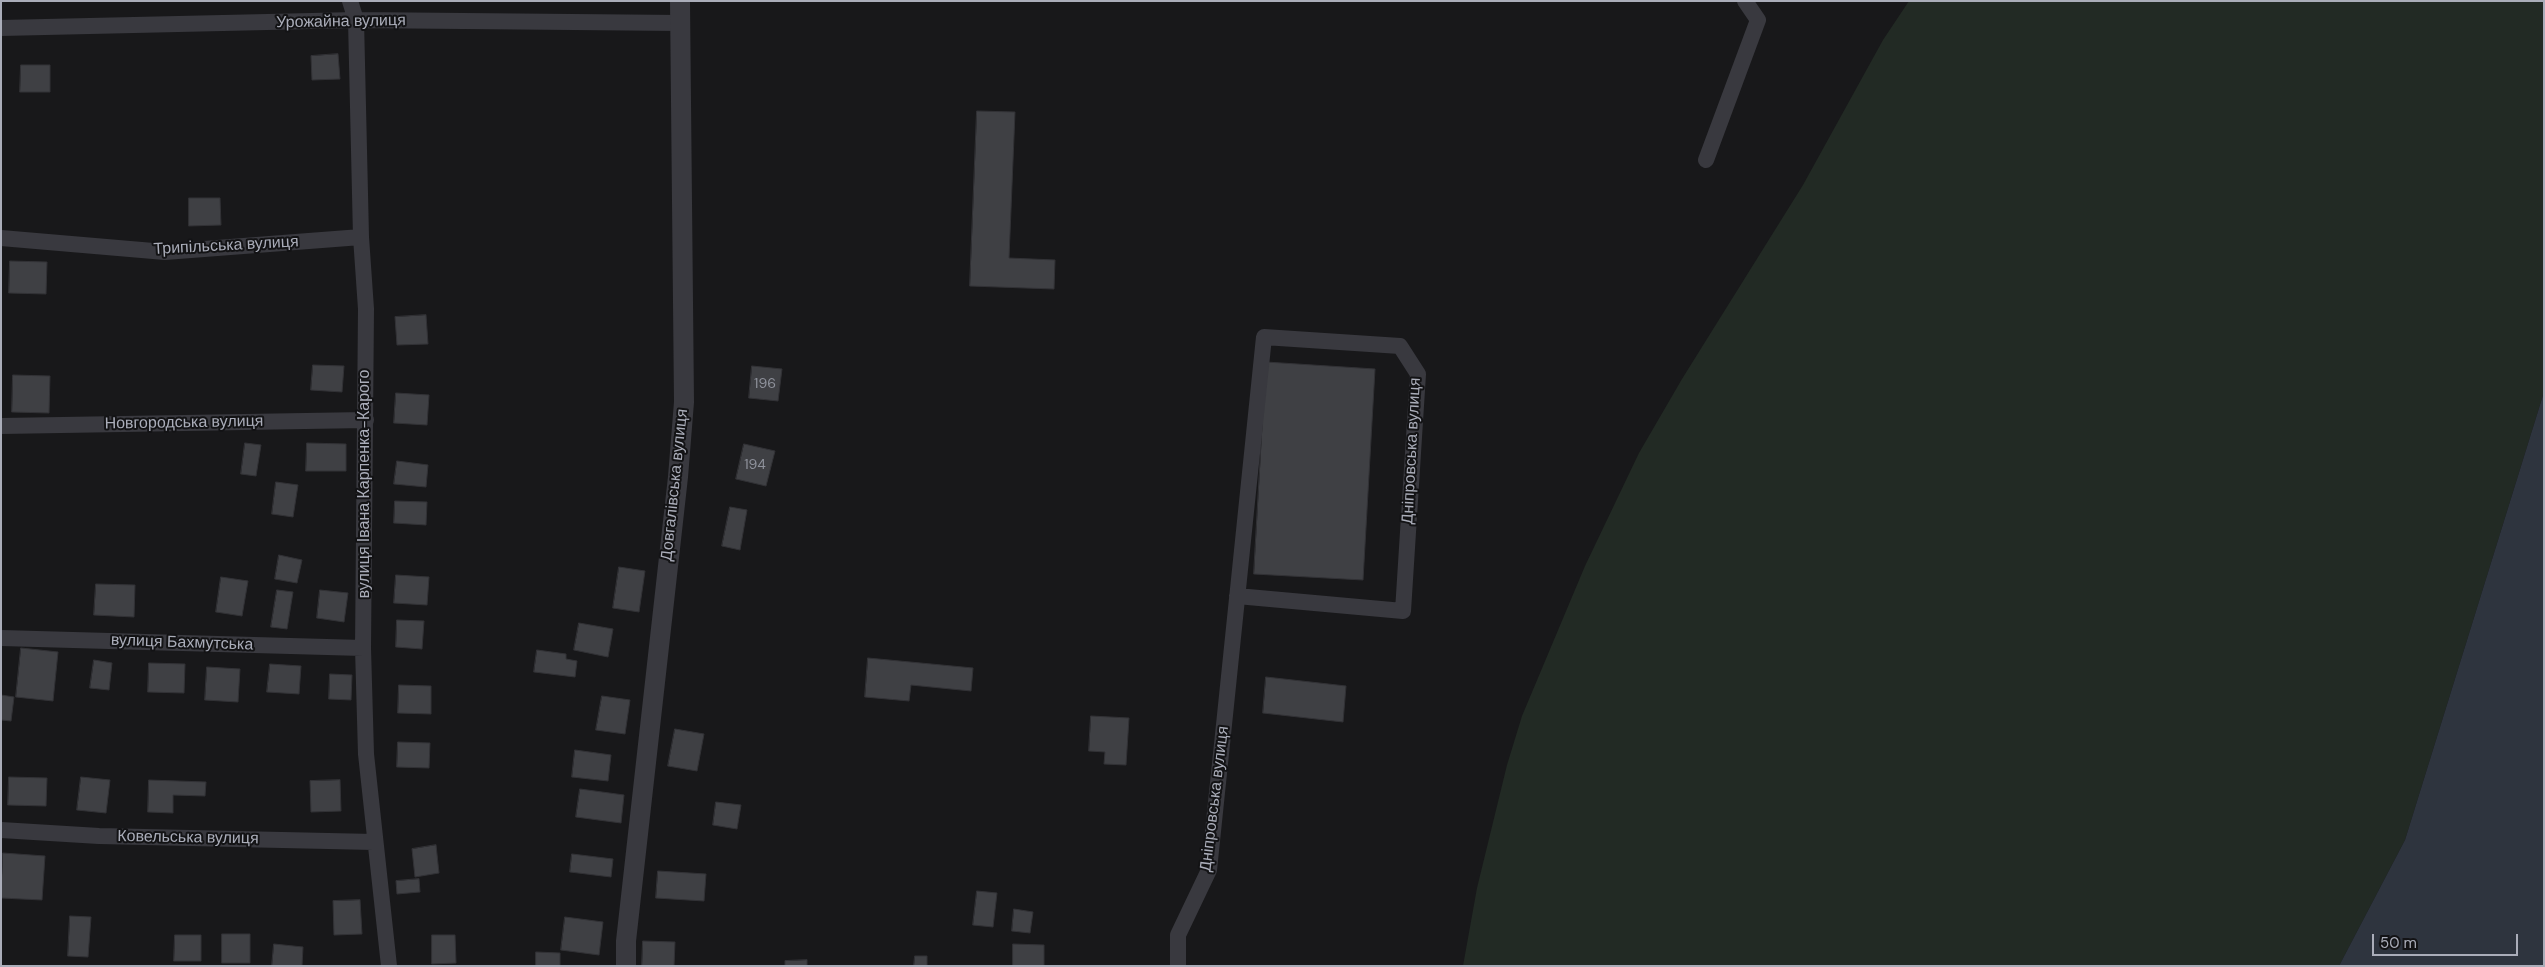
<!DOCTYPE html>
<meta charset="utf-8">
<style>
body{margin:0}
#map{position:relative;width:2545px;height:967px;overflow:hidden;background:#18181a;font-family:"DM Sans",sans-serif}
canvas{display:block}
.frame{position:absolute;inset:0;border:2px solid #aaadb9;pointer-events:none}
.scale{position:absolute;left:2372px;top:934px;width:146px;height:22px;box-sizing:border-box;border:2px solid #aaadb9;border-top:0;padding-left:6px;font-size:15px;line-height:18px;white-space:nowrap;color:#aaadb9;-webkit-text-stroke:4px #131315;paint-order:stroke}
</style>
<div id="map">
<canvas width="2545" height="967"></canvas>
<div class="frame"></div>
<div class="scale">50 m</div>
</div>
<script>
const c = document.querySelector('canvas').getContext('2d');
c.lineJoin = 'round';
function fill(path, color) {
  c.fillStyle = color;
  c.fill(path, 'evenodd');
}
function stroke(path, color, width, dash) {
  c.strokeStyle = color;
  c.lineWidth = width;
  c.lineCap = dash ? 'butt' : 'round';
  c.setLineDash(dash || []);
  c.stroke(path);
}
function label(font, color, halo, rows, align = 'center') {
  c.font = font + ' "DM Sans",sans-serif';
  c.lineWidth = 4;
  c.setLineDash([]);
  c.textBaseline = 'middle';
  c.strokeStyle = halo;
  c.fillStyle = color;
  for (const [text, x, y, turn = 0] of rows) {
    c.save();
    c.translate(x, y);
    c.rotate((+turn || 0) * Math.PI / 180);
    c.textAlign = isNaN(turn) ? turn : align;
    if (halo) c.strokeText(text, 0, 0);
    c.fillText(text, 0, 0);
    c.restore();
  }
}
fill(new Path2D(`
 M 1909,1 L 2544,1 L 2544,392 L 2405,840 L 2339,966 L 1463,966 L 1477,888 L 1507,765 L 1522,716 L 1585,566 L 1639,453 L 1682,379 L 1803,185 L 1883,40 Z`), '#222a24');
fill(new Path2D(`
 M 2544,392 L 2544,966 L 2339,966 L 2405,840 Z`), '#2e343e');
const building = new Path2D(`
 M 338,54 L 340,79 L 312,80 L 311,56 Z
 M 21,65 L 50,65 L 50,92 L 20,92 Z
 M 977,111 L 1015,112 L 1009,258 L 1055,260 L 1054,289 L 970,286 Z
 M 189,198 L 220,198 L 221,225 L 189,226 Z
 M 10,261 L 47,262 L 46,294 L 9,293 Z
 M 426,315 L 428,344 L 397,345 L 395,317 Z
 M 1266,362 L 1375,369 L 1363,580 L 1254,574 Z
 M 313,365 L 344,366 L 342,392 L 311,390 Z
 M 752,366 L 782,369 L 778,401 L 749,398 Z
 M 13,375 L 50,376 L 49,413 L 12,412 Z
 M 396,393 L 429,395 L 427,425 L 394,423 Z
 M 245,443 L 261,445 L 256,476 L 241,474 Z
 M 307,443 L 346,444 L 346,471 L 306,471 Z
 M 744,444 L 775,451 L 766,486 L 736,479 Z
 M 397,461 L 428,465 L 426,487 L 394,484 Z
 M 276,482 L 298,485 L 293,517 L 272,514 Z
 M 395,501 L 427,502 L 426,525 L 394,523 Z
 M 730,507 L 747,510 L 740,550 L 722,546 Z
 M 279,555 L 302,560 L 297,583 L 275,579 Z
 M 619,567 L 645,571 L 639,612 L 613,608 Z
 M 396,575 L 429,577 L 427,605 L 394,603 Z
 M 221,577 L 248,581 L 242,616 L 216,612 Z
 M 96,584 L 135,585 L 134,617 L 94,615 Z
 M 277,590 L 293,592 L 287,629 L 271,627 Z
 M 320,590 L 348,593 L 344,622 L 317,618 Z
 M 397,620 L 424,621 L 422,649 L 396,647 Z
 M 579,623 L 613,629 L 608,657 L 574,650 Z
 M 21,648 L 58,652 L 53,701 L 16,697 Z
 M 537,650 L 566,654 L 566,659 L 577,661 L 575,677 L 534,672 Z
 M 868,658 L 973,668 L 971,691 L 911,685 L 909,701 L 865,697 Z
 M 94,660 L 112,663 L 109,690 L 90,688 Z
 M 149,663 L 185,664 L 184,693 L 148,692 Z
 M 270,664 L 301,666 L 299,694 L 267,692 Z
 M 207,667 L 240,669 L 238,702 L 205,700 Z
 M 330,674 L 352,675 L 351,700 L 329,699 Z
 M 1266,677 L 1346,686 L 1343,722 L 1263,713 Z
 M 399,685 L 431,686 L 431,714 L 398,713 Z
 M 1,695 L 14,697 L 11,721 L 1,720 Z
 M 602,696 L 630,700 L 625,734 L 596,730 Z
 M 1091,716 L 1129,718 L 1126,765 L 1104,764 L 1105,752 L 1089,751 Z
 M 675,729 L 704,734 L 697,771 L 668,766 Z
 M 398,742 L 430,743 L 429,768 L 397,767 Z
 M 575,750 L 611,755 L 608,781 L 572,777 Z
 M 9,777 L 47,778 L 46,806 L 8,805 Z
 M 81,777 L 110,780 L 106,813 L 77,810 Z
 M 149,780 L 206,782 L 205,796 L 173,795 L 173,813 L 148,812 Z
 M 340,780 L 341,811 L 311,812 L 310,781 Z
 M 580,789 L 624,795 L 621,823 L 576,817 Z
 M 716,802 L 741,805 L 737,829 L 713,825 Z
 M 436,845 L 439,873 L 415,877 L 412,849 Z
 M 3,853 L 45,856 L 42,900 L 1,898 Z
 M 572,854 L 613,859 L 611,877 L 570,872 Z
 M 658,871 L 706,874 L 704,901 L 656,898 Z
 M 419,879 L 420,892 L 397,894 L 396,881 Z
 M 977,891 L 997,893 L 993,927 L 973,925 Z
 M 360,900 L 362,934 L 334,935 L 333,901 Z
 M 1014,909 L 1033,912 L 1030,933 L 1012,931 Z
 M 70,916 L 91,917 L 88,957 L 68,956 Z
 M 565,917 L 603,922 L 599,955 L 561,950 Z
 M 222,934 L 250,934 L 250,963 L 222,963 Z
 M 175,935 L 201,935 L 201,961 L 174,961 Z
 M 432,935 L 455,935 L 456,963 L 432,964 Z
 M 643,941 L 675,942 L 674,966 L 642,966 Z
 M 274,944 L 303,947 L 302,966 L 272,966 Z
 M 1013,944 L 1044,945 L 1044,966 L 1013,966 Z
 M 536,952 L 560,953 L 560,966 L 536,966 Z
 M 915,956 L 927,956 L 927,966 L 914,966 Z
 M 807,960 L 807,966 L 785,966 L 785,961 Z`);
fill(building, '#3f4044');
stroke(building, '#323236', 1);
stroke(new Path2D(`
 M 350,1 L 356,20 L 361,237 L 366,309 L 363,648 L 366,754 L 389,966
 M 1,28 L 356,20 L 681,23
 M 1706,160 L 1758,20 L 1745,1
 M 1,238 L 165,252 L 361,237
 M 1,426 L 366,420
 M 1,638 L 363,648
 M 1,830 L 99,836 L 374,842
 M 1178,966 L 1178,935 L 1209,870 L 1264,337 L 1400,346 L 1418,374 L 1403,611 L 1237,596`), '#39393f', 16);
stroke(new Path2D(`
 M 626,966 L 626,941 L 678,477 L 684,402 L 680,1`), '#39393f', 20);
label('14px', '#8f929c', null, [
 ["196",765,384],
 ["194",755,465]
]);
label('16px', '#aaadb9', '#131315', [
 ["Урожайна вулиця",341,22,-1],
 ["Трипільська вулиця",226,246,-3],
 ["Новгородська вулиця",184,423,-1],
 ["Дніпровська вулиця",1412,451,-87],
 ["вулиця Івана Карпенка-Карого",365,484,-90],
 ["Довгалівська вулиця",675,485,-84],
 ["вулиця Бахмутська",182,643,2],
 ["Дніпровська вулиця",1215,799,-83],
 ["Ковельська вулиця",188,838,1]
]);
</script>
